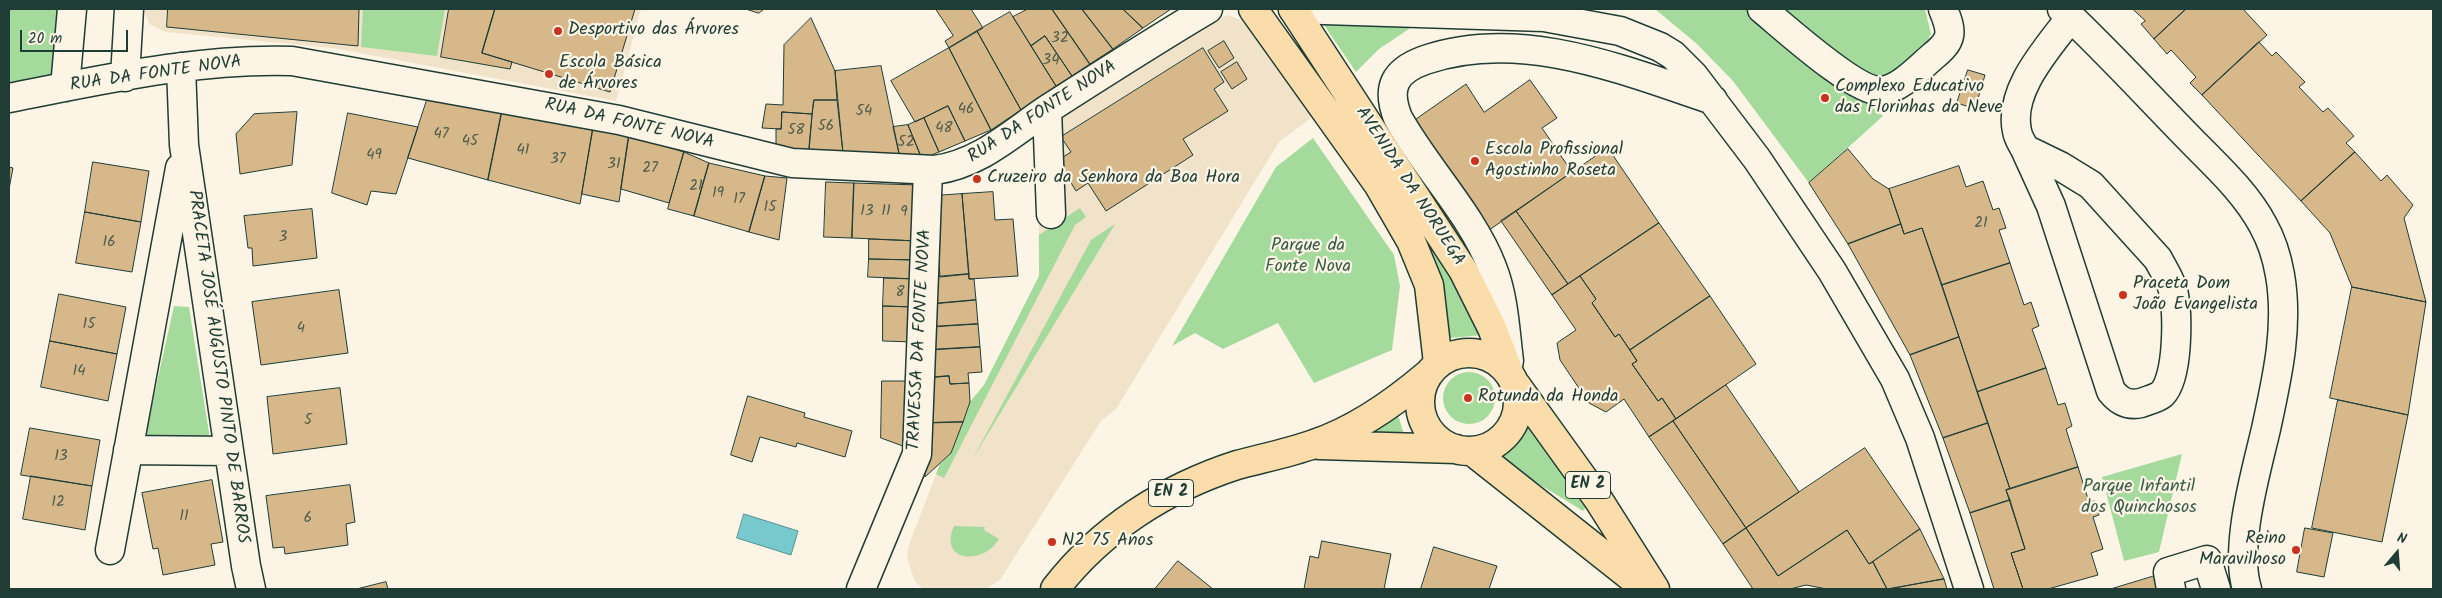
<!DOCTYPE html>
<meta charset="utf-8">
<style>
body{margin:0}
#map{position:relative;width:2442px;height:598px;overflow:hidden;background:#fcf5e5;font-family:Kalam,sans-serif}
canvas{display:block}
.frame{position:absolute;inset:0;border:10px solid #1f3d34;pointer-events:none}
.north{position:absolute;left:2372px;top:528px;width:50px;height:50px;-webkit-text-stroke:4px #fcf5e5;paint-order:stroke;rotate:18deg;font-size:14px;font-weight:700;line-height:20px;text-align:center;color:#1f3d34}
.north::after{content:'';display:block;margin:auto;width:18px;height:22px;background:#1f3d34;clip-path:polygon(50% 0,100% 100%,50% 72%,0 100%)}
.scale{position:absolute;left:20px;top:30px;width:108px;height:22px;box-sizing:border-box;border:2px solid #1f3d34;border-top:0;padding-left:6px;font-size:15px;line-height:18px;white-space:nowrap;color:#1f3d34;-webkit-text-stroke:4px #fcf5e5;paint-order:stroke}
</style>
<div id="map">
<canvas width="2442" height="598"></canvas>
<div class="frame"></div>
<div class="north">N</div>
<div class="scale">20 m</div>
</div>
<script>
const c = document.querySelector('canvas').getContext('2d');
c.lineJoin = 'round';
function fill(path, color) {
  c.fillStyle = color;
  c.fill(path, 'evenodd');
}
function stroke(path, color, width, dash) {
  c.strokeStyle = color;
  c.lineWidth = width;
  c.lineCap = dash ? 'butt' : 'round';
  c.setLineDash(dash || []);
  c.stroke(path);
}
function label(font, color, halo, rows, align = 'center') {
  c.font = font + ' Kalam,sans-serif';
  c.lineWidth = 4.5;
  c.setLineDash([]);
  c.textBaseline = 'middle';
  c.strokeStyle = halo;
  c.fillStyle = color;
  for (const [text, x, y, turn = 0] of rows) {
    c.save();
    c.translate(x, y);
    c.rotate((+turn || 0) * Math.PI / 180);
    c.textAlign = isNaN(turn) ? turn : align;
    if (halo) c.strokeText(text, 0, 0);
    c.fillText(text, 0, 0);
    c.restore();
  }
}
fill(new Path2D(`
 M 144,9 L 641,9 L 616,101 L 333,48 L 166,32 L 149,24 Z
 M 1228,15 L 1247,22 L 1318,113 L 1279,142 L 1116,409 L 1101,421 L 1000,580 L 986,589 L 923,589 L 915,581 L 909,565 L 907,555 L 910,542 L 940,464 L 951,453 L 970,402 L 984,385 L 1039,276 L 1038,137 L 1060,118 L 1215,20 Z`), '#f1e3ca');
fill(new Path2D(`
 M 9,9 L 58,9 L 51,78 L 9,85 Z
 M 363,9 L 445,9 L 437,56 L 361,47 Z
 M 1655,9 L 1751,9 L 1883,116 L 1809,183 L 1733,81 L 1697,44 Z
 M 1774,9 L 1925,9 L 1931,34 L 1923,49 L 1886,80 L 1869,79 Z
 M 1418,23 L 1379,49 L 1356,72 L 1324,25 Z
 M 1313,138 L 1394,255 L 1400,286 L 1392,350 L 1314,383 L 1278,323 L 1223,349 L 1195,333 L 1172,346 L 1276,167 Z
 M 1080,208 L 1086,217 L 1075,225 L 944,478 L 936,474 L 940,464 L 951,453 L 970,402 L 984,385 L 1039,276 L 1039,235 Z
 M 1115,224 L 972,460 L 1091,240 Z
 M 1436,246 L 1483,335 L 1449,338 L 1438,273 L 1430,250 Z
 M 174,306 L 189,307 L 210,439 L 145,436 Z
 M1443 398a26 26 0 1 1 52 0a26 26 0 1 1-52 0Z
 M 1397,412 L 1406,441 L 1353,438 Z
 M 1533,417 L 1593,501 L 1583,511 L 1498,459 L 1512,450 Z
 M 2182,454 L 2159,552 L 2124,561 L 2102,477 Z
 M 954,526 L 985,527 L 984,530 L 999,539 C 983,566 938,562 954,526 Z`), '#a5da9d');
const water = new Path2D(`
 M 744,514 L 798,531 L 791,555 L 737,538 Z`);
fill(water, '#77c9ce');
stroke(water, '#549190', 1);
const building = new Path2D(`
 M 168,9 L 359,9 L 358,46 L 167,27 Z
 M 449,9 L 495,9 L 482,53 L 512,62 L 510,69 L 441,57 Z
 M 495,9 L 635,9 L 610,92 L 482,53 Z
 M 746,9 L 764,9 L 759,13 Z
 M 936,9 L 971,9 L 983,28 L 949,48 L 945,41 L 953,36 Z
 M 1028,9 L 1052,9 L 1090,64 L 1072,76 L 1045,36 L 1031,46 L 1013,17 Z
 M 1052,9 L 1082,9 L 1113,49 L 1090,64 Z
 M 1082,9 L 1123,9 L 1143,28 L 1113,49 Z
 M 1123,9 L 1171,9 L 1143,28 Z
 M 2133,9 L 2186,9 L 2154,39 L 2141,24 L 2145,21 Z
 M 2186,9 L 2243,9 L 2267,35 L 2202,95 L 2190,83 L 2196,77 L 2171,50 L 2167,54 L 2154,39 Z
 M 1010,12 L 1056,86 L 1021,110 L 977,31 Z
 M 811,18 L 835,71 L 837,100 L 814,100 L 812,114 L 782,112 L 781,129 L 762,128 L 766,104 L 783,105 L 784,45 Z
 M 977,31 L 1021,110 L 991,130 L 949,48 Z
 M 1045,36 L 1072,76 L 1056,86 L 1031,46 Z
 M 1224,41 L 1234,58 L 1219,68 L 1208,51 Z
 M 2259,42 L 2272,56 L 2276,52 L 2305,82 L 2299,87 L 2323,112 L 2328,108 L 2354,136 L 2346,143 L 2355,152 L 2301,201 L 2202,95 Z
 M 949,48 L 991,130 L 965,141 L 948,106 L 915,122 L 891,81 Z
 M 1203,48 L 1224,82 L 1214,89 L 1228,111 L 1183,139 L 1193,155 L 1106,211 L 1088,183 L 1076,191 L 1062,168 L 1063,157 L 1071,152 L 1061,137 Z
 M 1237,62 L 1247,79 L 1232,89 L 1221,72 Z
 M 881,66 L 900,158 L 843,153 L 835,71 Z
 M 1968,70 L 1985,75 L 1975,109 L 1957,103 Z
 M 1530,80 L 1557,118 L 1542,128 L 1572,172 L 1485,233 L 1409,124 L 1466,84 L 1484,112 Z
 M 428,97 L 502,111 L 488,180 L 408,158 Z
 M 814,100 L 837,100 L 843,153 L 809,151 Z
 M 948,106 L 965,141 L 939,152 L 924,118 Z
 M 502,111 L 593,128 L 580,204 L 488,180 Z
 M 297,112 L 292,165 L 240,174 L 236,134 L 254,114 Z
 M 782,112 L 812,114 L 809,151 L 776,148 L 776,129 L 781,129 Z
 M 348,113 L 418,127 L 396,194 L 371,191 L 367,205 L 332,193 Z
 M 924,118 L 939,152 L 922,159 L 908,125 Z
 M 908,125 L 922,159 L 900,158 L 893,127 Z
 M 593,128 L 629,135 L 619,202 L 582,194 Z
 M 629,135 L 684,152 L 669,203 L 621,189 Z
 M 1608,148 L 1659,223 L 1568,284 L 1516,211 Z
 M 1848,149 L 1873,179 L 1889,189 L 1901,224 L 1848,244 L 1809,183 Z
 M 684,152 L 709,163 L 694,216 L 668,209 Z
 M 2355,152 L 2381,181 L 2387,175 L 2413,205 L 2404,218 L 2426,302 L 2352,287 L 2330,233 L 2301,201 Z
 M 93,162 L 149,171 L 141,222 L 85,212 Z
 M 709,163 L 765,176 L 749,232 L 694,216 Z
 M 1959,166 L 1966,187 L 1983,181 L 1993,210 L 1999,208 L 2006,228 L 1999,230 L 2010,263 L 1942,285 L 1922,228 L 1904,234 L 1889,189 Z
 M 9,167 L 13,168 L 9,189 Z
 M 765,176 L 787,178 L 779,240 L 749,232 Z
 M 826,182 L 854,183 L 852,238 L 824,237 Z
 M 854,183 L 919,185 L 918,241 L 852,238 Z
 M 993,192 L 995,220 L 1013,219 L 1018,276 L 969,279 L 962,194 Z
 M 962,194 L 969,274 L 940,277 L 934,196 Z
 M 312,209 L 317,258 L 253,266 L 252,248 L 248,248 L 244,216 Z
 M 1516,211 L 1568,284 L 1552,295 L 1501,221 Z
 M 85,212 L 141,222 L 132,272 L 76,263 Z
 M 1659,223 L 1710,296 L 1630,350 L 1619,334 L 1615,337 L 1592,303 L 1596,299 L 1580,276 Z
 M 1901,224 L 1904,234 L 1922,228 L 1959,337 L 1910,355 L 1848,244 Z
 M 869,239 L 918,241 L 917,260 L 869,259 Z
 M 869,259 L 917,260 L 916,279 L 868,277 Z
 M 2010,263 L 2024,305 L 2031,302 L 2039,326 L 2032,329 L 2046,368 L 1977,392 L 1942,285 Z
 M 969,274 L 969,279 L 974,279 L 976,300 L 932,304 L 935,277 Z
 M 1580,276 L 1596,299 L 1592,303 L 1615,337 L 1619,334 L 1637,361 L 1632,364 L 1658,401 L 1662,398 L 1676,419 L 1649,437 L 1624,399 L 1606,412 L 1589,403 L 1560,360 L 1557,343 L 1576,330 L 1552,295 Z
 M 884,278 L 916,279 L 915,307 L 883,306 Z
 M 2352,287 L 2426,302 L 2408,415 L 2330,398 Z
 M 339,290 L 348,353 L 261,365 L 252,302 Z
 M 59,294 L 126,307 L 117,354 L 50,341 Z
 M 1710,296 L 1756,364 L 1676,419 L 1662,398 L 1658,401 L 1632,364 L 1637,361 L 1630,350 Z
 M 976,300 L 978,324 L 930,327 L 932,304 Z
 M 883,306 L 915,307 L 914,342 L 883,341 Z
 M 978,324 L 980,347 L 928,350 L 930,327 Z
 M 1959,337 L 1988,423 L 1943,438 L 1910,355 Z
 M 50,341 L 117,354 L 108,401 L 41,387 Z
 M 980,347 L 982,372 L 968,373 L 969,383 L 950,384 L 949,376 L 926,378 L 928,350 Z
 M 2046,368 L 2058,405 L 2065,403 L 2072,426 L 2066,429 L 2078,467 L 2010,489 L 1977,392 Z
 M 949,376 L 950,384 L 969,383 L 970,402 L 963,422 L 926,423 L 926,378 Z
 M 882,381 L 912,381 L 911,449 L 881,438 Z
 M 1726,385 L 1799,492 L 1746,528 L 1673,421 Z
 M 340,388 L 347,444 L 273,454 L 267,397 Z
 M 748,396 L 805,413 L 804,417 L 852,431 L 845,457 L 797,443 L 796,447 L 760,437 L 752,462 L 731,455 Z
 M 2338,400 L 2408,415 L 2382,542 L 2312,528 Z
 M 1673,421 L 1746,528 L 1723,544 L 1649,437 Z
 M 963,422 L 951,453 L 925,477 L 926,423 Z
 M 1988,423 L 2010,489 L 2006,490 L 2010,500 L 1970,513 L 1943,438 Z
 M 30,428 L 100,440 L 92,486 L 21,475 Z
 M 1865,448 L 1920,529 L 1869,564 L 1847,530 L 1778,576 L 1746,528 Z
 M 2078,467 L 2089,502 L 2095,501 L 2099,515 L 2093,517 L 2103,549 L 2091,553 L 2098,575 L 2048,589 L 2023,589 L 2011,553 L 2025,549 L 2006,490 Z
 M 31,476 L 92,486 L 85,530 L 23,519 Z
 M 212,480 L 223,542 L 211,544 L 215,565 L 163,575 L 158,548 L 153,549 L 142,493 Z
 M 350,485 L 355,522 L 346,524 L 348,545 L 285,554 L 284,547 L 273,548 L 266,496 Z
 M 2010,500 L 2025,549 L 2011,553 L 2023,589 L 1994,589 L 1970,513 Z
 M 1746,528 L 1778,576 L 1847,530 L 1869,564 L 1873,562 L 1887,589 L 1827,589 L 1806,585 L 1790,589 L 1753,589 L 1723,544 Z
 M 2305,528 L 2333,533 L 2324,577 L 2297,572 Z
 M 1920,529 L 1944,579 L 1887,589 L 1873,562 Z
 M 1322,541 L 1391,554 L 1384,589 L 1304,589 L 1310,556 L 1318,558 Z
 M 1434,547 L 1497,566 L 1489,589 L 1421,589 Z
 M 1178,561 L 1213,589 L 1155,589 Z
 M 2168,572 L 2171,589 L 2111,589 Z
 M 1944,579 L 1947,589 L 1890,589 Z
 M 386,582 L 388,589 L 357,589 Z`);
fill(building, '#d7b88b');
stroke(building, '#1f3d34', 1);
const minor = new Path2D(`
 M 1293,9 L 1544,17 L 1620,31 L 1660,47 L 1673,55 L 1694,76 L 1757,159 L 1832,271 L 1895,379 L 1920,438 L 1969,589
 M 1762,9 C 1784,27 1855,92 1881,91 C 1900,89 1918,69 1932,57 C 1953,40 1953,33 1943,9
 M 2062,9 C 2105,49 2145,93 2187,136 C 2213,163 2245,191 2263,225 C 2271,239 2277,258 2280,275 C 2289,327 2277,378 2266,429 C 2256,472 2234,547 2247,589
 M 181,67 L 184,145 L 246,566 L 251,589
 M 125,77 L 129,9
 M 65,87 L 72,9
 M 9,98 C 102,80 197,58 292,61 L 619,120 L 792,163 L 935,170 C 980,164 1012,133 1048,109 C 1101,75 1154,41 1208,9
 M 1047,110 L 1051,214
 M 2025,149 L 2060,166 L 2091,185 L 2158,259 C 2163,269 2170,279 2173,290 C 2178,312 2179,377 2162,394 C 2156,399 2148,400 2141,403 C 2128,406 2119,401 2111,391 L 2051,206 Z
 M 2025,149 C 2022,143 2018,138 2017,131 C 2008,90 2048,48 2071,17
 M 1509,361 C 1505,329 1504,297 1492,267 C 1473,216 1425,167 1398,118 C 1386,88 1394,71 1425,60 C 1520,27 1623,70 1713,100
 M 128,450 L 229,451
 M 110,550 L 180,168
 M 861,589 L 917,454 L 928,171
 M 2171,589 L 2168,572 L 2207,560 L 2216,589`);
const major = new Path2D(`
 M 1253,9 L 1378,184 L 1411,241 L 1429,285 L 1438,363
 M 1293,9 L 1463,270 L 1492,328 L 1510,375
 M1420 402a49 49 0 1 1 98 0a49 49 0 1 1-98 0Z
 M 1516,385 L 1598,499 L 1655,589
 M 1319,445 L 1456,449
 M 1472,451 L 1645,588
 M 1055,589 C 1101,529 1166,488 1237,465 C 1263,458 1289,453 1314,444 C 1356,430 1394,403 1427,375`);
stroke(minor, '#1f3d34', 31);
stroke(major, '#1f3d34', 31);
stroke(minor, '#fcf5e5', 28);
stroke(major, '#fbddab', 28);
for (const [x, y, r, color] of [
 [558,31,5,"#c8321e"],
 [549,74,5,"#c8321e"],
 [1825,98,5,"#c8321e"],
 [1475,161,5,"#c8321e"],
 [977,179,5,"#c8321e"],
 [2123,295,5,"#c8321e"],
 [1468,398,5,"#c8321e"],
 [1052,542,5,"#c8321e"],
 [2296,550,5,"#c8321e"]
]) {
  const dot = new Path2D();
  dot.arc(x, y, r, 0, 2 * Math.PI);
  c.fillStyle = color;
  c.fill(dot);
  stroke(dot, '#fcf5e5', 2);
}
label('15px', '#4d5c4a', null, [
 ["32",1060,39],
 ["34",1051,61],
 ["46",966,110],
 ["54",864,112],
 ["56",826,127],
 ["48",944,129],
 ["58",796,131],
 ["47",441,135],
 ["45",470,142],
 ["52",906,143],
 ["41",523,151],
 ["49",374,156],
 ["37",558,160],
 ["31",614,165],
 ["27",650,169],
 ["21",696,187],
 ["19",718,194],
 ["17",739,200],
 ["15",770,208],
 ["13",867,212],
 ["11",886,212],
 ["9",904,213],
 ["21",1981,224],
 ["3",283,238],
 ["16",109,243],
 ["8",900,293],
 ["15",89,325],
 ["4",301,329],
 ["14",79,372],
 ["5",308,421],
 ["13",61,457],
 ["12",58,503],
 ["11",184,517],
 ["6",308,519]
]);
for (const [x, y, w] of [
 [1588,485,45],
 [1171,493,45]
]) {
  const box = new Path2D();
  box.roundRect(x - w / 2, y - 13.5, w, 27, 4);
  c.fillStyle = '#fcf5e5';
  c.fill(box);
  stroke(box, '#1f3d34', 1);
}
label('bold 16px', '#1f3d34', null, [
 ["EN 2",1588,485],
 ["EN 2",1171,493]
]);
label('18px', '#1f3d34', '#fcf5e5', [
 ["Desportivo das Árvores",568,31],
 ["Escola Básica",559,64],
 ["de Árvores",559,85],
 ["Complexo Educativo",1835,88],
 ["das Florinhas da Neve",1835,109],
 ["Escola Profissional",1485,151],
 ["Agostinho Roseta",1485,172],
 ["Cruzeiro da Senhora da Boa Hora",987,179],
 ["Praceta Dom",2133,285],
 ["João Evangelista",2133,306],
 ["Rotunda da Honda",1478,398],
 ["Reino",2286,540,"right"],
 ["Maravilhoso",2286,561,"right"],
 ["N2 75 Anos",1062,542]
], 'left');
label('18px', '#1f3d34', '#fcf5e5', [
 ["RUA DA FONTE NOVA",156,75,-8],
 ["RUA DA FONTE NOVA",1043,113,-33],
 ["RUA DA FONTE NOVA",629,125,13],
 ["AVENIDA DA NORUEGA",1409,187,57],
 ["TRAVESSA DA FONTE NOVA",921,340,-87],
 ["PRACETA JOSÉ AUGUSTO PINTO DE BARROS",217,367,82]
]);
label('18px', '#3a5c49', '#fcf5e5', [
 ["Parque da",1308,247],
 ["Fonte Nova",1308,268],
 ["Parque Infantil",2139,488],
 ["dos Quinchosos",2139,509]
]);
</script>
